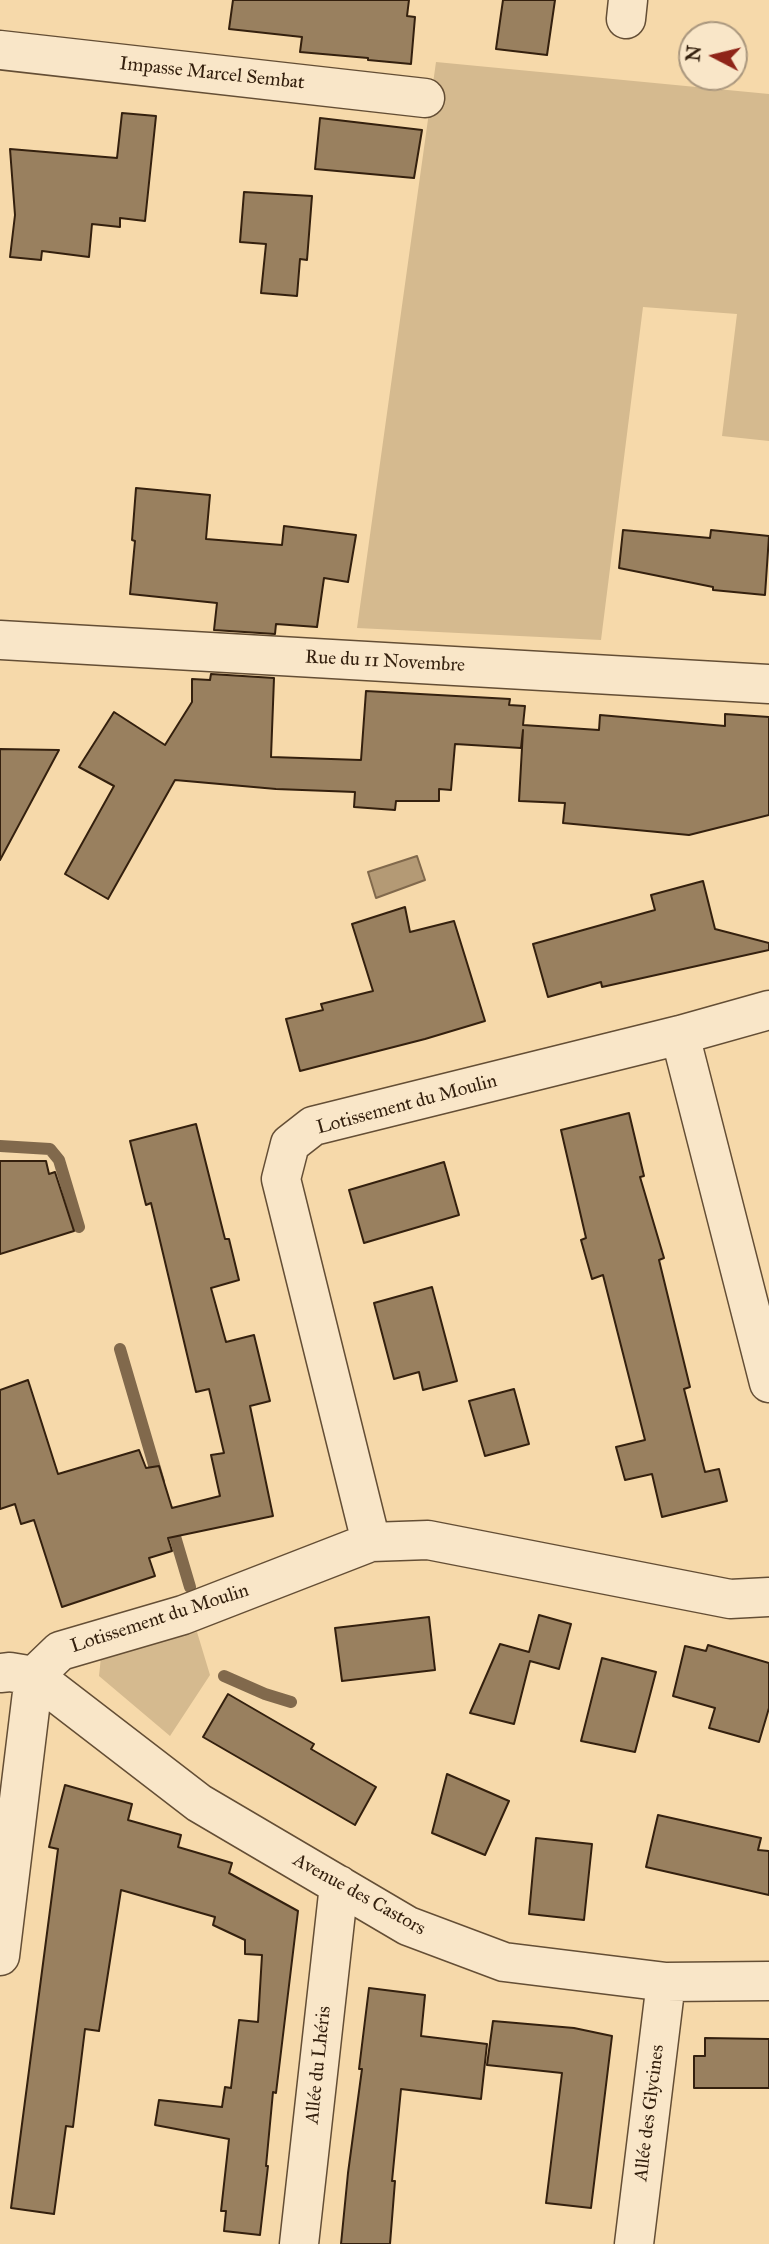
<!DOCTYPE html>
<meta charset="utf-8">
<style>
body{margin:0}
#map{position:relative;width:769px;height:2244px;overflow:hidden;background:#f6d9aa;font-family:"IM FELL Great Primer",serif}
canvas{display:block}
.north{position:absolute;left:678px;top:21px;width:70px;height:70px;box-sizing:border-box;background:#f9e6c8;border:2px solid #aa977e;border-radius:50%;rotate:277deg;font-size:19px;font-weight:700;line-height:28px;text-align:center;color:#34200e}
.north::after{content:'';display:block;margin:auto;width:24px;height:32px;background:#8f2418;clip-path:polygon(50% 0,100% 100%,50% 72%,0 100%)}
</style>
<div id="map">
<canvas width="769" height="2244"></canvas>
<div class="north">N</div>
</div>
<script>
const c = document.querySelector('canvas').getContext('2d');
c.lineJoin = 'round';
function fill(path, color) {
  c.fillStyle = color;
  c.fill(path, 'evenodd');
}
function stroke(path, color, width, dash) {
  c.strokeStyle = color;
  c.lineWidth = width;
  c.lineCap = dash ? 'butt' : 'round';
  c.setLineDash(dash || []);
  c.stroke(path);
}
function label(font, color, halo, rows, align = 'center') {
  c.font = font + ' "IM FELL Great Primer",serif';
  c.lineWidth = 7;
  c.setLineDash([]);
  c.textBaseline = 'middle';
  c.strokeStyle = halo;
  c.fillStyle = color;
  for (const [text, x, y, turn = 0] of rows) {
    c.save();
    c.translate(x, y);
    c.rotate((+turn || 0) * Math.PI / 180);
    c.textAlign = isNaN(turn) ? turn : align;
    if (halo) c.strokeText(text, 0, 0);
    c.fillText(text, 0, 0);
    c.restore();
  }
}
fill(new Path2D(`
 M 436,62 L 769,94 L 769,441 L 722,436 L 737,314 L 643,307 L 601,640 L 357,628 Z
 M 197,1632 L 210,1675 L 170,1736 L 99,1676 L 101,1657 Z`), '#d5ba8f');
const water = new Path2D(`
 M 417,856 L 425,880 L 376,898 L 368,872 Z`);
fill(water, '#b49a75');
stroke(water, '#81694c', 2);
stroke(new Path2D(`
 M 0,1146 L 50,1149 L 59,1160 L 79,1227
 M 120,1349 L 159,1482
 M 171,1523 L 190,1587
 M 224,1676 L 265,1694 L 291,1702`), '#81694c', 12);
const building = new Path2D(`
 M 233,0 L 409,0 L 407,16 L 415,17 L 411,64 L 368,60 L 368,58 L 300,52 L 302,37 L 229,29 Z
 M 503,0 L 555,0 L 547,55 L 496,49 Z
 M 122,113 L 156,116 L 145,221 L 120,218 L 120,227 L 92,224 L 89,257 L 42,251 L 41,260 L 10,257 L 15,215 L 10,149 L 117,158 Z
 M 320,118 L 422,130 L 414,178 L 315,169 Z
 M 244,192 L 312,196 L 307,260 L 300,259 L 297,296 L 261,293 L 266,244 L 240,242 Z
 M 136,488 L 210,495 L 206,539 L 282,545 L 284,526 L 356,535 L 348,582 L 324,578 L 317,627 L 276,624 L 275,634 L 214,630 L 217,603 L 130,594 L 135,541 L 132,540 Z
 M 623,530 L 710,538 L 711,530 L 769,536 L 765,595 L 713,590 L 713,587 L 619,568 Z
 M 211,674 L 274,678 L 271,757 L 361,760 L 366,691 L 510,699 L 509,705 L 525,706 L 523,725 L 599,730 L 600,715 L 725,726 L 725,714 L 769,717 L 769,815 L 689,835 L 563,823 L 565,803 L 519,801 L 523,730 L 521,748 L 455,744 L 451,790 L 439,789 L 439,801 L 396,801 L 395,810 L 354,807 L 355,792 L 276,789 L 175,780 L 108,899 L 65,874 L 114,786 L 79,767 L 114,712 L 165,745 L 192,702 L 192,679 L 210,680 Z
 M 0,749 L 59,750 L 0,860 Z
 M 703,881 L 715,929 L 769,943 L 769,950 L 602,987 L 601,982 L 548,997 L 533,944 L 655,910 L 651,895 Z
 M 405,907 L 410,932 L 454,921 L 485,1021 L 425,1039 L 300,1071 L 286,1019 L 323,1010 L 321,1004 L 373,991 L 352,924 Z
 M 629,1113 L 644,1176 L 640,1177 L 664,1258 L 659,1260 L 690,1387 L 684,1389 L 705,1472 L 719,1469 L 727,1501 L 662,1517 L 652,1474 L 625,1480 L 616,1447 L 645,1440 L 603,1275 L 592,1279 L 581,1240 L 586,1238 L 561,1130 Z
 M 196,1124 L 225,1239 L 229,1239 L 239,1280 L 211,1288 L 226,1342 L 254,1335 L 270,1401 L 250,1406 L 273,1516 L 168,1538 L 172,1551 L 149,1558 L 155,1576 L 62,1607 L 34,1520 L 21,1524 L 15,1504 L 0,1509 L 0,1390 L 28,1380 L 58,1474 L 139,1450 L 146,1468 L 159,1466 L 172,1508 L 220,1496 L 211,1455 L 224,1453 L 209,1389 L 196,1392 L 151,1203 L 146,1205 L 130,1141 Z
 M 0,1161 L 46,1161 L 49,1174 L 55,1172 L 74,1231 L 0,1254 Z
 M 444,1162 L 459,1215 L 364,1243 L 349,1190 Z
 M 432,1287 L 457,1381 L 423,1390 L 419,1372 L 394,1379 L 374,1303 Z
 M 514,1389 L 529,1444 L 485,1456 L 469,1401 Z
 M 539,1615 L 571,1624 L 559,1669 L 530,1661 L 514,1724 L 470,1713 L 500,1644 L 529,1652 Z
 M 429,1617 L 435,1670 L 342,1681 L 335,1628 Z
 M 708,1645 L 769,1663 L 769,1708 L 759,1742 L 709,1728 L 715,1708 L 673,1696 L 685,1646 L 706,1651 Z
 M 602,1658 L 656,1672 L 635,1752 L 581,1741 Z
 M 228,1694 L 314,1744 L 311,1749 L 376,1787 L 355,1825 L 203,1737 Z
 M 447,1774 L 509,1801 L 485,1855 L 432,1833 Z
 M 65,1785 L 132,1804 L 128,1820 L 181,1835 L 178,1847 L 232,1863 L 229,1873 L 298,1911 L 276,2093 L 273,2092 L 266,2166 L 268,2166 L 260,2235 L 224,2231 L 226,2211 L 221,2211 L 229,2139 L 155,2125 L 159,2100 L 222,2107 L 225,2087 L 231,2088 L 239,2020 L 258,2022 L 262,1955 L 245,1954 L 245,1940 L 213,1925 L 215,1917 L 121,1890 L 99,2031 L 85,2029 L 73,2127 L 66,2126 L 54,2214 L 11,2208 L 58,1849 L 49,1847 Z
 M 658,1815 L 761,1838 L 758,1850 L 769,1851 L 769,1895 L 646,1867 Z
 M 536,1838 L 592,1844 L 584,1920 L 529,1914 Z
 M 369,1988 L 425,1995 L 421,2036 L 487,2044 L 481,2099 L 401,2089 L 392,2181 L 395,2181 L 390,2244 L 341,2244 L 348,2173 L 362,2069 L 359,2069 Z
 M 493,2021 L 574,2028 L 612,2036 L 591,2208 L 546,2203 L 562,2073 L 487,2065 Z
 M 705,2038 L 769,2039 L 769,2088 L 694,2088 L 694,2056 L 705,2056 Z`);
fill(building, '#99805f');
stroke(building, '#34200e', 2);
const minor = new Path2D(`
 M 626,19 L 628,0
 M 0,50 L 425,98
 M 0,640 L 769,684
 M 769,1010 L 680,1035 L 313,1126 L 290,1144 L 281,1179 L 371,1542 L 428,1540 L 730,1599 L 769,1597
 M 680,1035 L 769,1383
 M 0,1673 L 10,1672 L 34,1676 L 199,1803 L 408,1926 L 504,1962 L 666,1982 L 769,1981
 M 0,1956 L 34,1676 L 60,1651 L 183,1615 L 371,1542
 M 299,2244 L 339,1885
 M 634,2244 L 666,1982`);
stroke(minor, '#644e35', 41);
stroke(minor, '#f9e6c8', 38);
label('19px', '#34200e', '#f9e6c8', [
 ["Impasse Marcel Sembat",212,74,6],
 ["Rue du 11 Novembre",385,662,3],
 ["Lotissement du Moulin",407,1105,-15],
 ["Lotissement du Moulin",160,1619,-18],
 ["Avenue des Castors",359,1895,29],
 ["Allée du Lhéris",319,2065,-84],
 ["Allée des Glycines",650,2113,-83]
]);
</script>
